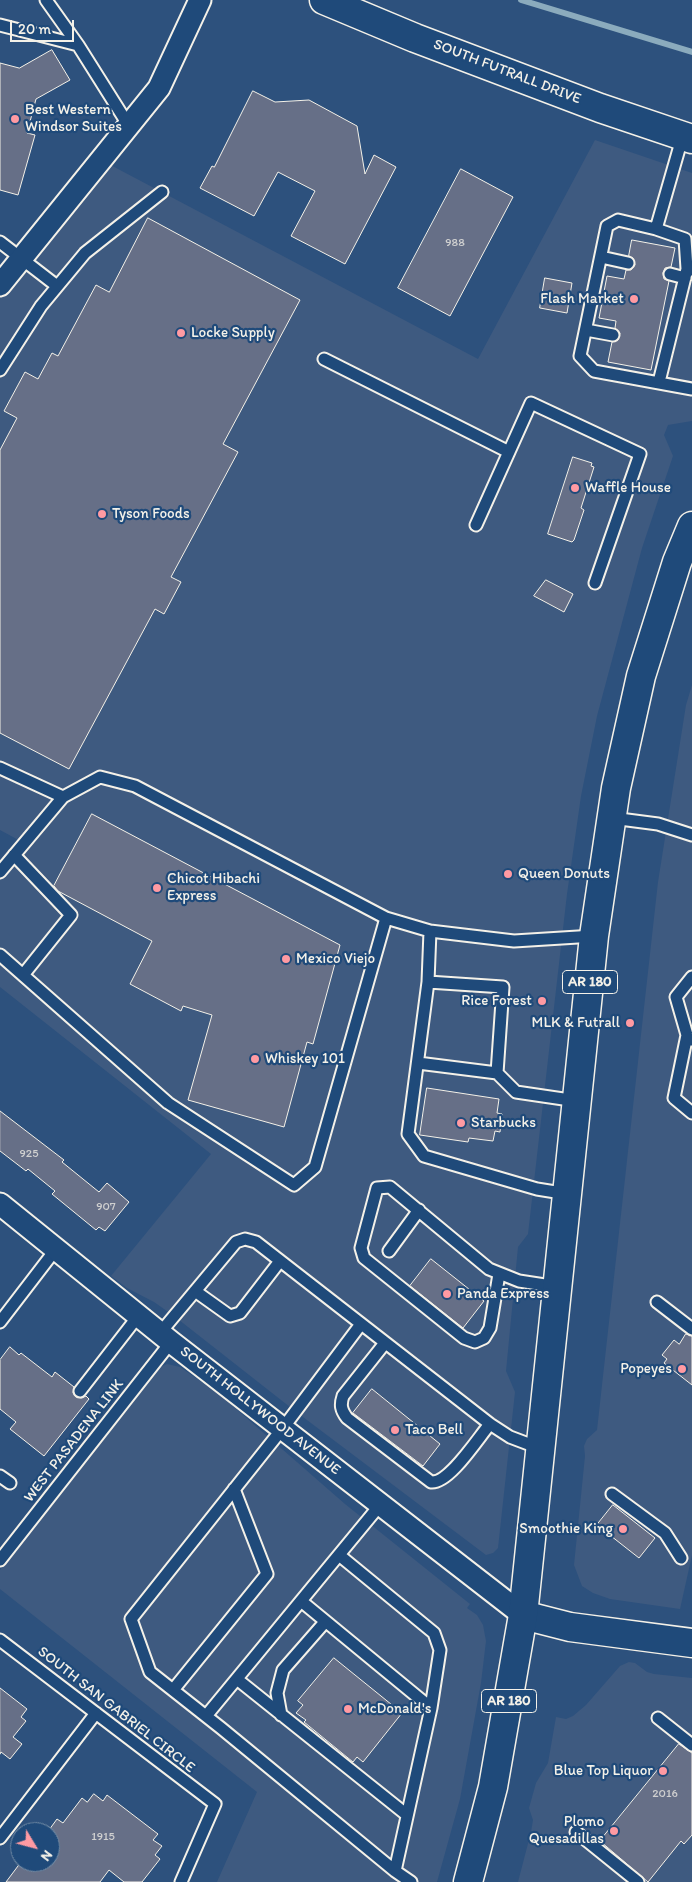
<!DOCTYPE html>
<style>
body{margin:0}
#map{position:relative;width:692px;height:1882px;overflow:hidden;background:#2d517d;font-family:Itim,sans-serif}
canvas{display:block}
.north{position:absolute;left:10px;top:1822px;width:50px;height:50px;box-sizing:border-box;background:#1f4a7a;border:1px solid #748da6;border-radius:50%;rotate:127deg;font-size:14px;font-weight:700;line-height:20px;text-align:center;color:#f4f1e8}
.north::after{content:'';display:block;margin:auto;width:18px;height:22px;background:#ff9aa2;clip-path:polygon(50% 0,100% 100%,50% 72%,0 100%)}
.scale{position:absolute;left:10px;top:20px;width:64px;height:22px;box-sizing:border-box;border:2px solid #f4f1e8;border-top:0;padding-left:6px;font-size:15px;line-height:18px;white-space:nowrap;color:#f4f1e8;-webkit-text-stroke:4px #1f4a7a;paint-order:stroke}
</style>
<div id="map">
<canvas width="692" height="1882"></canvas>
<div class="north">N</div>
<div class="scale">20 m</div>
</div>
<script>
const c = document.querySelector('canvas').getContext('2d');
c.lineJoin = 'round';
function fill(path, color) {
  c.fillStyle = color;
  c.fill(path, 'evenodd');
}
function stroke(path, color, width, dash) {
  c.strokeStyle = color;
  c.lineWidth = width;
  c.lineCap = dash ? 'butt' : 'round';
  c.setLineDash(dash || []);
  c.stroke(path);
}
function label(font, color, halo, rows, align = 'center') {
  c.font = font + ' Itim,sans-serif';
  c.lineWidth = 4.5;
  c.setLineDash([]);
  c.textBaseline = 'middle';
  c.strokeStyle = halo;
  c.fillStyle = color;
  for (const [text, x, y, turn = 0] of rows) {
    c.save();
    c.translate(x, y);
    c.rotate((+turn || 0) * Math.PI / 180);
    c.textAlign = isNaN(turn) ? turn : align;
    if (halo) c.strokeText(text, 0, 0);
    c.fillText(text, 0, 0);
    c.restore();
  }
}
fill(new Path2D(`
 M 595,140 L 692,173 L 692,421 L 668,425 L 664,435 L 673,456 L 642,548 L 597,716 L 581,796 L 567,894 L 528,1234 L 518,1247 L 506,1371 L 515,1392 L 498,1548 L 493,1553 L 486,1555 L 295,1411 L 174,1316 L 154,1302 L 127,1288 L 111,1276 L 211,1154 L 0,987 L 0,872 L 24,843 L 0,830 L 0,285 L 101,160 L 478,359 Z
 M 692,685 L 692,1555 L 680,1609 L 610,1599 L 593,1593 L 582,1586 L 574,1565 L 585,1456 L 584,1446 L 587,1439 L 597,1430 L 658,882 L 686,705 Z
 M 167,1364 L 180,1367 L 219,1394 L 345,1504 L 470,1604 L 467,1608 L 477,1615 L 483,1625 L 486,1641 L 481,1683 L 460,1799 L 437,1882 L 217,1882 L 257,1792 L 0,1589 L 0,1570 L 161,1367 Z
 M 629,1662 L 635,1663 L 647,1672 L 654,1674 L 692,1678 L 692,1882 L 518,1882 L 531,1832 L 533,1820 L 529,1808 L 536,1783 L 548,1763 L 556,1717 L 566,1719 L 573,1716 L 586,1705 L 620,1666 Z`), '#3e5a80');
stroke(new Path2D(`
 M 521,0 L 692,52`), '#8babbd', 6);
const building = new Path2D(`
 M 52,50 L 70,80 L 36,99 L 27,133 L 35,135 L 18,195 L 0,190 L 0,63 L 19,68 Z
 M 253,91 L 275,102 L 309,100 L 357,126 L 365,174 L 374,155 L 396,167 L 345,264 L 291,236 L 315,191 L 278,172 L 254,216 L 200,188 L 212,166 L 214,167 Z
 M 461,169 L 513,197 L 450,316 L 398,288 Z
 M 148,218 L 300,300 L 223,444 L 238,452 L 171,577 L 181,582 L 164,614 L 155,609 L 69,769 L 0,733 L 0,450 L 17,418 L 4,411 L 25,372 L 38,379 L 52,353 L 58,356 L 96,285 L 109,292 Z
 M 632,240 L 675,248 L 671,267 L 665,268 L 663,273 L 664,279 L 669,281 L 651,370 L 608,362 L 612,342 L 618,340 L 620,333 L 615,328 L 616,321 L 599,318 L 607,276 L 624,279 L 626,270 L 631,270 L 635,265 L 633,258 L 629,256 Z
 M 545,278 L 572,283 L 567,313 L 540,308 Z
 M 573,457 L 592,463 L 591,466 L 594,467 L 581,508 L 584,510 L 574,540 L 572,542 L 548,534 Z
 M 546,580 L 573,594 L 564,612 L 534,596 Z
 M 92,814 L 340,945 L 313,1044 L 307,1042 L 284,1127 L 188,1100 L 212,1015 L 183,1006 L 181,1011 L 130,984 L 152,941 L 58,891 L 54,886 Z
 M 427,1088 L 499,1099 L 497,1113 L 502,1114 L 500,1132 L 495,1131 L 493,1141 L 469,1138 L 468,1142 L 420,1135 Z
 M 0,1111 L 64,1160 L 62,1162 L 99,1192 L 107,1183 L 129,1202 L 105,1231 L 99,1227 L 96,1230 L 52,1194 L 55,1191 L 28,1169 L 26,1171 L 0,1151 Z
 M 431,1259 L 484,1301 L 463,1328 L 410,1286 Z
 M 686,1334 L 692,1336 L 692,1385 L 664,1363 L 667,1359 L 662,1355 L 674,1340 L 679,1344 Z
 M 10,1347 L 19,1355 L 21,1353 L 52,1377 L 55,1372 L 74,1387 L 73,1393 L 76,1397 L 82,1398 L 86,1396 L 89,1399 L 44,1456 L 10,1429 L 16,1422 L 0,1409 L 0,1360 Z
 M 372,1389 L 440,1444 L 423,1466 L 353,1413 Z
 M 613,1505 L 655,1538 L 639,1558 L 597,1525 Z
 M 334,1658 L 402,1713 L 363,1762 L 357,1757 L 353,1762 L 304,1722 L 306,1720 L 296,1713 L 303,1705 L 298,1701 Z
 M 0,1688 L 27,1709 L 21,1717 L 26,1721 L 13,1737 L 22,1744 L 10,1759 L 1,1752 L 0,1754 Z
 M 679,1744 L 692,1753 L 692,1835 L 684,1844 L 681,1841 L 648,1882 L 600,1841 Z
 M 94,1794 L 103,1801 L 107,1795 L 158,1834 L 153,1840 L 162,1846 L 155,1855 L 160,1859 L 142,1882 L 124,1882 L 109,1870 L 100,1882 L 6,1882 L 21,1862 L 50,1862 L 50,1832 L 45,1832 L 47,1829 L 49,1830 L 57,1819 L 63,1823 L 82,1798 L 87,1802 Z`);
fill(building, '#666f87');
stroke(building, '#f4f1e8', 1);
const lane = new Path2D(`
 M 46,0 L 78,45
 M 0,25 L 78,45 L 129,126
 M 683,135 L 656,229 L 618,220 L 607,226 L 580,356 L 594,371 L 692,389
 M 656,229 L 685,239 L 687,269 L 692,270
 M 0,242 L 57,286
 M 601,257 L 628,263
 M 670,274 L 685,278
 M 586,330 L 613,335
 M 324,359 L 509,452
 M 0,370 L 41,306 L 85,253 L 162,192
 M 659,382 L 687,269
 M 476,525 L 531,403 L 640,454 L 595,583
 M 0,768 L 63,797
 M 612,818 L 658,824 L 692,835
 M 14,855 L 71,915 L 23,975
 M 0,872 L 63,797 L 100,777 L 135,786 L 386,918 L 430,931 L 514,941 L 594,936
 M 0,955 L 168,1103 L 294,1185 L 315,1167 L 386,918
 M 692,977 L 676,997 L 687,1035 L 692,1040
 M 428,982 L 430,931
 M 687,1035 L 674,1098 L 692,1113
 M 418,1063 L 497,1073 L 516,1092 L 577,1101
 M 497,1073 L 503,987 L 428,982 L 408,1134 L 424,1156 L 537,1189 L 568,1194
 M 389,1251 L 419,1210
 M 499,1274 L 490,1328 L 484,1338 L 475,1342 L 464,1338 L 364,1258 L 361,1248 L 377,1188 L 390,1187 L 489,1269 L 519,1281 L 558,1287
 M 195,1291 L 230,1316 L 240,1313 L 280,1261
 M 657,1302 L 692,1329
 M 0,1322 L 56,1249
 M 361,1324 L 283,1428 L 131,1619 L 150,1672 L 221,1728 L 395,1871 L 411,1882
 M 160,1333 L 236,1242 L 245,1239 L 256,1242 L 490,1424 L 510,1437 L 539,1448
 M 385,1343 L 343,1396 C 340,1405 341,1410 347,1418 L 431,1482 C 449,1484 478,1438 490,1424
 M 80,1391 L 139,1315
 M 0,1476 L 10,1483
 M 612,1494 L 665,1533 L 681,1558
 M 339,1555 L 434,1633 L 440,1650 L 431,1708 L 395,1871
 M 0,1560 L 171,1342
 M 301,1601 L 431,1708
 M 0,1640 L 215,1804 L 181,1882
 M 238,1680 L 407,1815
 M 173,1690 L 267,1574 L 234,1489
 M 281,1715 L 277,1693 L 283,1670 L 325,1622
 M 206,1716 L 380,1505
 M 658,1718 L 692,1745
 M 576,1832 L 638,1882
 M 0,1838 L 96,1713`);
const street = new Path2D(`
 M 0,285 L 159,88 L 200,0
 M 0,1204 L 171,1342 L 523,1615`);
const secondary = new Path2D(`
 M 324,0 L 415,38 L 600,108 L 692,139
 M 523,1615 L 570,1627 L 692,1643`);
const primary = new Path2D(`
 M 468,1882 L 493,1787 L 523,1615 L 594,936 L 616,788 L 641,676 L 677,562 L 692,526`);
stroke(lane, '#f4f1e8', 15);
stroke(street, '#f4f1e8', 25);
stroke(secondary, '#f4f1e8', 31);
stroke(primary, '#f4f1e8', 31);
stroke(lane, '#1f4a7a', 11);
stroke(street, '#1f4a7a', 21);
stroke(secondary, '#1f4a7a', 28);
stroke(primary, '#1f4a7a', 28);
for (const [x, y, r, color] of [
 [15,119,5,"#ff9aa2"],
 [634,299,5,"#ff9aa2"],
 [181,333,5,"#ff9aa2"],
 [575,488,5,"#ff9aa2"],
 [102,514,5,"#ff9aa2"],
 [508,874,5,"#ff9aa2"],
 [157,888,5,"#ff9aa2"],
 [286,959,5,"#ff9aa2"],
 [542,1001,5,"#ff9aa2"],
 [630,1023,5,"#ff9aa2"],
 [255,1059,5,"#ff9aa2"],
 [461,1123,5,"#ff9aa2"],
 [447,1294,5,"#ff9aa2"],
 [682,1369,5,"#ff9aa2"],
 [395,1430,5,"#ff9aa2"],
 [623,1529,5,"#ff9aa2"],
 [348,1709,5,"#ff9aa2"],
 [663,1771,5,"#ff9aa2"],
 [614,1831,5,"#ff9aa2"]
]) {
  const dot = new Path2D();
  dot.arc(x, y, r, 0, 2 * Math.PI);
  c.fillStyle = color;
  c.fill(dot);
  stroke(dot, '#1f4a7a', 2);
}
label('12px', '#d0d0d0', null, [
 ["988",455,243],
 ["925",29,1154],
 ["907",106,1207],
 ["2016",665,1794],
 ["1915",103,1837]
]);
for (const [x, y, w] of [
 [590,982,55],
 [509,1701,55]
]) {
  const box = new Path2D();
  box.roundRect(x - w / 2, y - 11.5, w, 23, 4);
  c.fillStyle = '#1f4a7a';
  c.fill(box);
  stroke(box, '#f4f1e8', 1);
}
label('bold 14px', '#f4f1e8', null, [
 ["AR 180",590,982],
 ["AR 180",509,1701]
]);
label('15px', '#f4f1e8', '#1f4a7a', [
 ["SOUTH FUTRALL DRIVE",507,72,21],
 ["SOUTH HOLLYWOOD AVENUE",260,1411,38],
 ["WEST PASADENA LINK",74,1441,-52],
 ["SOUTH SAN GABRIEL CIRCLE",116,1710,38]
]);
label('15px', '#f4f1e8', '#1f4a7a', [
 ["Best Western",25,110],
 ["Windsor Suites",25,127],
 ["Flash Market",624,299,"right"],
 ["Locke Supply",191,333],
 ["Waffle House",585,488],
 ["Tyson Foods",112,514],
 ["Queen Donuts",518,874],
 ["Chicot Hibachi",167,879],
 ["Express",167,896],
 ["Mexico Viejo",296,959],
 ["Rice Forest",532,1001,"right"],
 ["MLK & Futrall",620,1023,"right"],
 ["Whiskey 101",265,1059],
 ["Starbucks",471,1123],
 ["Panda Express",457,1294],
 ["Popeyes",672,1369,"right"],
 ["Taco Bell",405,1430],
 ["Smoothie King",613,1529,"right"],
 ["McDonald's",358,1709],
 ["Blue Top Liquor",653,1771,"right"],
 ["Plomo",604,1822,"right"],
 ["Quesadillas",604,1839,"right"]
], 'left');
</script>
